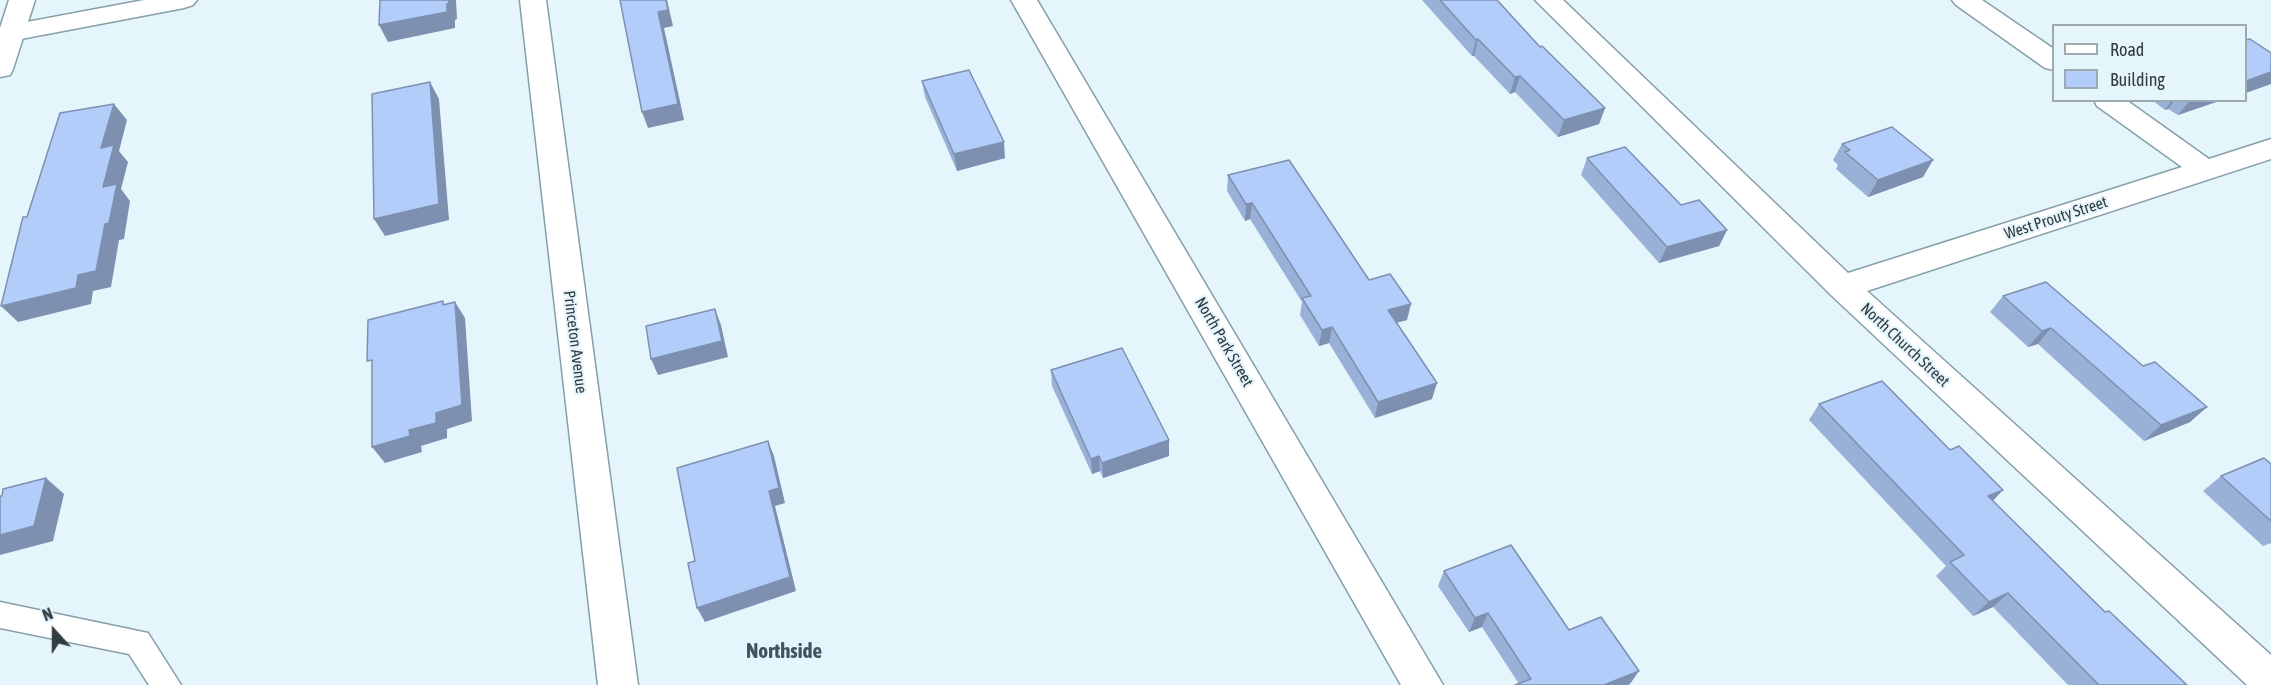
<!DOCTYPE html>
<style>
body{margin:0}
#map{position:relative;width:2271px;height:685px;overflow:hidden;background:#e5f5fc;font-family:"Asap Condensed",sans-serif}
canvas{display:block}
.legend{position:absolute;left:2052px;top:24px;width:195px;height:78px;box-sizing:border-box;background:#e5f5fc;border:2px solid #9dabb1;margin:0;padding:8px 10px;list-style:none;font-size:18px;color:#313b40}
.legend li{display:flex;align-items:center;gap:12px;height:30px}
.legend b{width:30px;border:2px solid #9dabb1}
.north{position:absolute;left:24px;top:601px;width:60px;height:60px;-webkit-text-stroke:4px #e5f5fc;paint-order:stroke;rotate:339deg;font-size:16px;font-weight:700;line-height:24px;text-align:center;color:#313b40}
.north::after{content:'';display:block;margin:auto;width:21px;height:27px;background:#313b40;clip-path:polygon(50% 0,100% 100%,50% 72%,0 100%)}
</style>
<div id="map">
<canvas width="2271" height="685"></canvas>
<ul class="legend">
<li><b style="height:8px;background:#fff"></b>Road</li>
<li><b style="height:16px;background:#b2cdfa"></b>Building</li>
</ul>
<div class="north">N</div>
</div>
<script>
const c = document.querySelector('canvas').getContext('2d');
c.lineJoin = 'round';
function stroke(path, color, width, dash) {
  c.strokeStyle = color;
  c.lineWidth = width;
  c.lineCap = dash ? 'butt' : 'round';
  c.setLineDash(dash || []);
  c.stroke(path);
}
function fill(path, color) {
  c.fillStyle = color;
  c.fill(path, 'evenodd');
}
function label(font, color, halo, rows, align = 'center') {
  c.font = font + ' "Asap Condensed",sans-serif';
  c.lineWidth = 4.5;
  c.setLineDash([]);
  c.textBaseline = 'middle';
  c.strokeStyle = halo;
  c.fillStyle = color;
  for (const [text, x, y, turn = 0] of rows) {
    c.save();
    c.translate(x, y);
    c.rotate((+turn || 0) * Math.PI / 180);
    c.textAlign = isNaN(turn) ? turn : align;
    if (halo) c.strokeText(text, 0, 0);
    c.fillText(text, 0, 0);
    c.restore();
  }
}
const service = new Path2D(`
 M 0,602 L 148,633 L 181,685 L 149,685 L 129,654 L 0,628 Z`);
const minor = new Path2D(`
 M 144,0 L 197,0 L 193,5 L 184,8 L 0,43 L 0,27 Z
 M 520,0 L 546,0 L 638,685 L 598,685 Z
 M 1535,0 L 1563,0 L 1848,273 L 2182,167 L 2097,106 L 2094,100 L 2126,100 L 2209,159 L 2271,139 L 2271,159 L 1867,291 L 2271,655 L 2271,685 L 2247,685 L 1831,295 Z
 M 1952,0 L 1982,0 L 2054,49 L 2054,70 L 2045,68 L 1956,5 Z`);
const primary = new Path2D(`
 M 9,0 L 35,0 L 13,69 L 10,75 L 0,77 L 0,28 Z
 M 1011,0 L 1037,0 L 1443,685 L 1401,685 Z`);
stroke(service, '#869faa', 3);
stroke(minor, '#869faa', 3);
stroke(primary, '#869faa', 3);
fill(service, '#fff');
fill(minor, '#fff');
fill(primary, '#fff');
fill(new Path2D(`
 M 1422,0 L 1497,0 L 1540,47 L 1605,108 L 1599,124 L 1558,137 L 1515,92 L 1510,94 L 1474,56 L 1472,56 Z
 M 922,81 L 1005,158 L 957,171 L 925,97 Z
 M 2152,100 L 2222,100 L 2178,115 L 2168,109 L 2165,110 Z
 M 1842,144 L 1923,177 L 1868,197 L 1836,169 L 1838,165 L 1833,160 Z
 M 1587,158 L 1681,205 L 1727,230 L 1719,246 L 1659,263 L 1581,175 Z
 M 1228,175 L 1369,280 L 1407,320 L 1396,323 L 1432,399 L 1375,418 L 1329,343 L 1319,346 L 1300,315 L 1302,302 L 1250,219 L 1245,221 L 1227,191 Z
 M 2003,296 L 2143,366 L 2207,407 L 2190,422 L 2144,441 L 2038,344 L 2028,347 L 1990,312 Z
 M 1051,370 L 1169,456 L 1103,478 L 1100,471 L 1092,474 L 1052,386 Z
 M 1819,404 L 1992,501 L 2105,612 L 2187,685 L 2068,685 L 1993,607 L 1973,616 L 1936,576 L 1946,566 L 1809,420 Z
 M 2271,464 L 2271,543 L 2263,546 L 2203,491 L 2221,476 Z
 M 1444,571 L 1569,630 L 1630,684 L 1627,685 L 1515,685 L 1519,684 L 1482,627 L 1469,632 L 1438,586 Z`), '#99b0d7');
fill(new Path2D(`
 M 449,0 L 456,0 L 457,19 L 455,20 L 455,28 L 388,42 L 379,25 L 447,4 Z
 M 666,0 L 667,0 L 673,26 L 664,28 L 684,120 L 648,128 L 642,112 L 658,12 Z
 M 1478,39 L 1474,56 L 1472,56 L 1476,40 Z
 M 2271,72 L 2271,84 L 2246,93 L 2246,81 Z
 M 1520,76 L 1515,92 L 1510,94 L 1515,77 Z
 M 430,82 L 439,99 L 449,220 L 385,236 L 374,219 Z
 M 2172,100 L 2175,100 L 2168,109 L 2165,110 Z
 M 2190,100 L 2222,100 L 2178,115 Z
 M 114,104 L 127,120 L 119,151 L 128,162 L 121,189 L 130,201 L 124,239 L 119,240 L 111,287 L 93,291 L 91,304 L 18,322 L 1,306 L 78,275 L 103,187 L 101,148 Z
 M 1605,108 L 1599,124 L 1558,137 L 1564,120 Z
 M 1004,142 L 1005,158 L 957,171 L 954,154 Z
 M 1933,160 L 1923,177 L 1868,197 L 1878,180 Z
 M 1252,203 L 1250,219 L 1245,221 L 1246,204 Z
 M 1727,230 L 1719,246 L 1659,263 L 1667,247 Z
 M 455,302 L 465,318 L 472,421 L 447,429 L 447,438 L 421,446 L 422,452 L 385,463 L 372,447 L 409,430 L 436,413 Z
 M 1411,304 L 1407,320 L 1384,326 L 1388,310 Z
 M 715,309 L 721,325 L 728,357 L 658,375 L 651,359 Z
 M 1332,327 L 1329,343 L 1319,346 L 1322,330 Z
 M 2051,328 L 2038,344 L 2028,347 L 2042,331 Z
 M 1437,383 L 1432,399 L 1375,418 L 1378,402 Z
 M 2207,407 L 2190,422 L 2144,441 L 2161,425 Z
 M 1169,440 L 1169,456 L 1103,478 L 1102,463 Z
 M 768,441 L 774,456 L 785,503 L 775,506 L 796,591 L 705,622 L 697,608 L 769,491 Z
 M 1099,456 L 1100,471 L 1092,474 L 1091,459 Z
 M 46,478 L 64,494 L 53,541 L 0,555 L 0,535 Z
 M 2003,490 L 1989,505 L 1988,496 Z
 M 2008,593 L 1993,607 L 1973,616 L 1989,602 Z
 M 1488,613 L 1482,627 L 1469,632 L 1475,618 Z
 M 1639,671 L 1630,684 L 1627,685 L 1604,685 Z`), '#7d90af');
const building = new Path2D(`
 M 380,0 L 449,0 L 449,3 L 447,4 L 447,12 L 379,25 Z
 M 620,0 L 666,0 L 668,10 L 658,12 L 678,104 L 642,112 Z
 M 1440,0 L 1497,0 L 1540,47 L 1542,46 L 1605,108 L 1564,120 L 1520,76 L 1515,77 L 1478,39 L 1476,40 Z
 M 2250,39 L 2271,53 L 2271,72 L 2246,81 L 2246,40 Z
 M 969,70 L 1004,142 L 954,154 L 922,81 Z
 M 430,82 L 439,204 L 374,219 L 372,94 Z
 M 114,104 L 101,148 L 114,145 L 103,187 L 117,184 L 109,223 L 105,224 L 96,271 L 78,275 L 76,288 L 1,306 L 23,217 L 27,217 L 60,113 Z
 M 1892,127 L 1933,160 L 1878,180 L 1845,152 L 1850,150 L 1842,144 Z
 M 1625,147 L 1681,205 L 1699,200 L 1727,230 L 1667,247 L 1587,158 Z
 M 1289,160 L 1369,280 L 1390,274 L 1411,304 L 1388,310 L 1437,383 L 1378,402 L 1332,327 L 1322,330 L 1302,298 L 1311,296 L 1252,203 L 1246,204 L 1228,175 Z
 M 2046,282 L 2143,366 L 2155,362 L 2207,407 L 2161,425 L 2051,328 L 2042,331 L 2003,296 Z
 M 443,301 L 443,305 L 455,302 L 462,405 L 436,413 L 436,423 L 409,430 L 410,436 L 372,447 L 372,360 L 367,361 L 368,320 Z
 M 715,309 L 722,341 L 651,359 L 646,326 Z
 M 1122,348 L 1169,440 L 1102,463 L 1099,456 L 1091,459 L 1051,370 Z
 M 1882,381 L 1950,450 L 1959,446 L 2003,490 L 1988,496 L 2105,612 L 2109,611 L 2187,685 L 2099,685 L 2008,593 L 1989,602 L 1950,562 L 1964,555 L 1819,404 Z
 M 768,441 L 779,488 L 769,491 L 790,577 L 697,608 L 688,563 L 695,561 L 677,468 Z
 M 2264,458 L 2271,464 L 2271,521 L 2221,476 Z
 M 46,478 L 34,526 L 0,535 L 0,496 L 2,496 L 3,489 Z
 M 1511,545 L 1569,630 L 1601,617 L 1639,671 L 1604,685 L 1515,685 L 1531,679 L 1488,613 L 1475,618 L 1444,571 Z`);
fill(building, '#b2cdfa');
stroke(building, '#7d90af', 1.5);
label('16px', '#313b40', '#e5f5fc', [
 ["West Prouty Street",2056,218,-18],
 ["Princeton Avenue",575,342,83],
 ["North Park Street",1224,342,60],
 ["North Church Street",1905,345,43]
]);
label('bold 21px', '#3f5660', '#e5f5fc', [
 ["Northside",784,651]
]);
</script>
